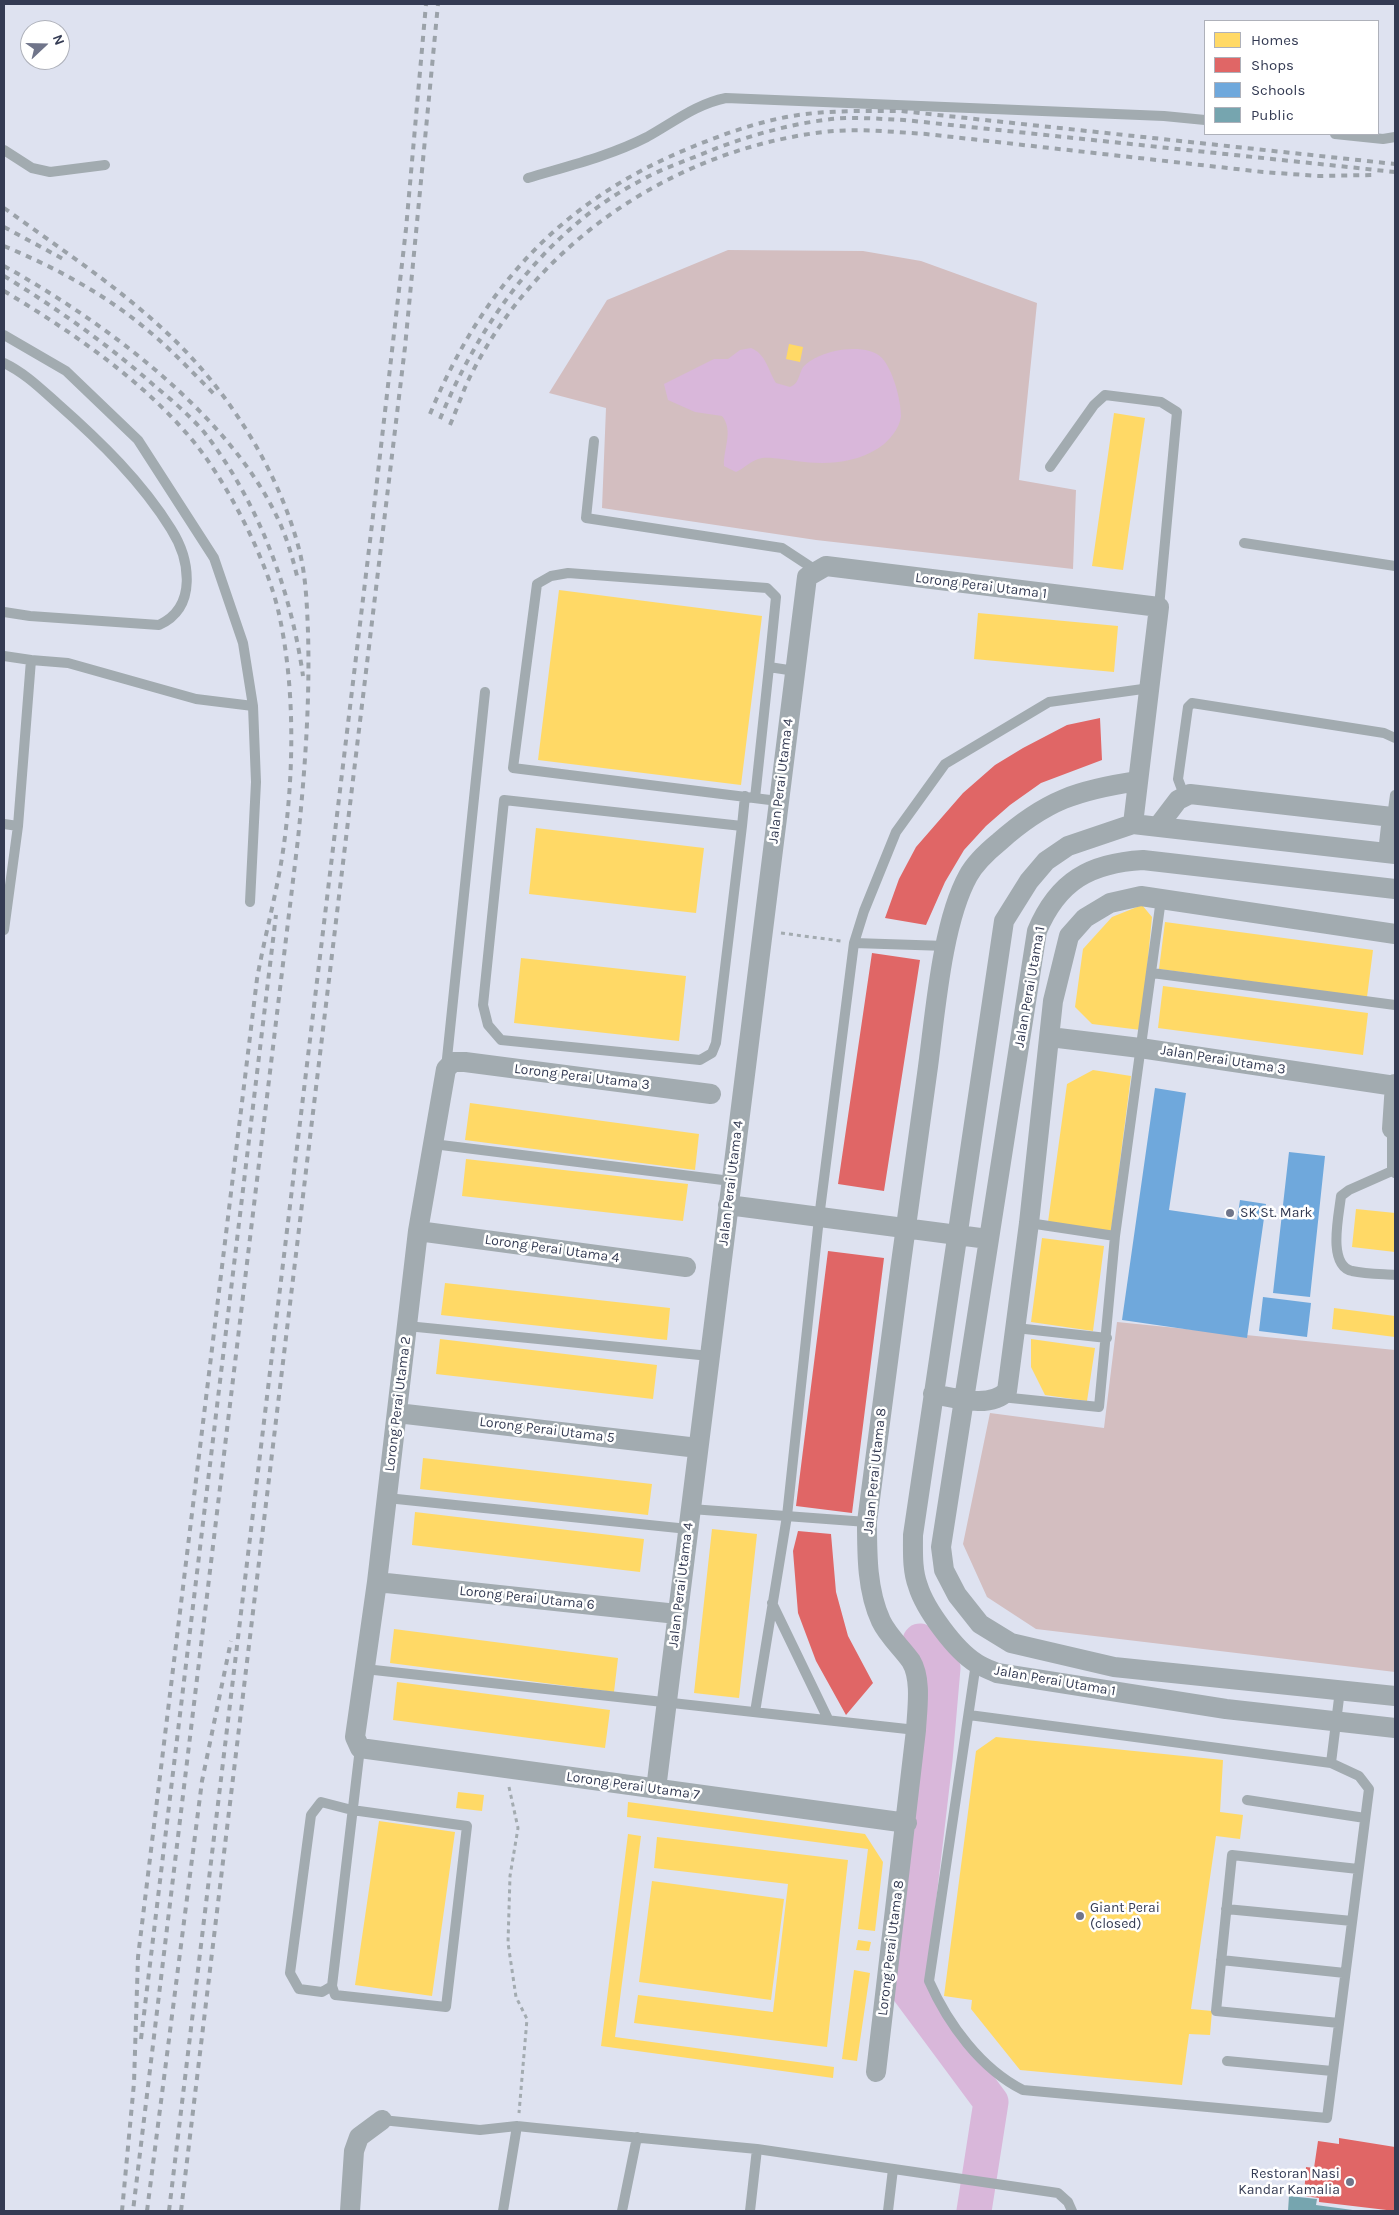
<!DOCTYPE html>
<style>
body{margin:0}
#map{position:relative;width:1399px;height:2215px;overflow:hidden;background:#dee2f0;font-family:Karla,sans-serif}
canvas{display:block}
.frame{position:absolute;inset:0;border:5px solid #343b53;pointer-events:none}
.legend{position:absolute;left:1204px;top:20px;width:175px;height:115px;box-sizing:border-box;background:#fff;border:1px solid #aeb1ba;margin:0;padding:6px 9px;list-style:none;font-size:15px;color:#343b53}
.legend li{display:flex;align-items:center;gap:10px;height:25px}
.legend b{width:25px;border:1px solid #aeb1ba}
.north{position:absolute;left:20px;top:20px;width:50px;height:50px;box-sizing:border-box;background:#fff;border:1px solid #aeb1ba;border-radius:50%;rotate:69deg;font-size:14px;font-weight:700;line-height:20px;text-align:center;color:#343b53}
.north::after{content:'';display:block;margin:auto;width:18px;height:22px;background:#70758a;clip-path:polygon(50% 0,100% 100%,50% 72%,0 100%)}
</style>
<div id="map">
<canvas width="1399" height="2215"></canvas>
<div class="frame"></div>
<ul class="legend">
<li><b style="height:14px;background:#ffd966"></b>Homes</li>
<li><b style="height:14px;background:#e06666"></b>Shops</li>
<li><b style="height:14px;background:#6fa8dc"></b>Schools</li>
<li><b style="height:14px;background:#76a5af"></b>Public</li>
</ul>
<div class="north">N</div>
</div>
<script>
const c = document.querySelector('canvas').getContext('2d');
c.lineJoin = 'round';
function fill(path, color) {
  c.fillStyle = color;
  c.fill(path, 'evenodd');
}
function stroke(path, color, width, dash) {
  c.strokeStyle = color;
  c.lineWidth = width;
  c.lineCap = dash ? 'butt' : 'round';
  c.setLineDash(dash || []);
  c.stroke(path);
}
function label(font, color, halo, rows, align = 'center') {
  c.font = font + ' Karla,sans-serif';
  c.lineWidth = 5;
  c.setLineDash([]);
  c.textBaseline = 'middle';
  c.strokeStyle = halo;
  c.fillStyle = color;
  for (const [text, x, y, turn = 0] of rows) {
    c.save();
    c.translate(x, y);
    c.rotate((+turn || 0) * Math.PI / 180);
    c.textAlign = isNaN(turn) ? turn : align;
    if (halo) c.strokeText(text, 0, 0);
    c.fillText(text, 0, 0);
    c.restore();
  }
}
fill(new Path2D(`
 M 728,250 L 863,251 L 921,261 L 1037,303 L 1019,480 L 1076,490 L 1073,569 L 816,540 L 602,508 L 606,408 L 549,393 L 607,300 Z
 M 1117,1322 L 1395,1350 L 1395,1672 L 1036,1629 L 987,1597 L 963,1544 L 990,1413 L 1104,1428 Z`), '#d3bec0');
fill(new Path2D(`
 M 751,348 C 766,354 768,370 776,383 L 790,387 C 799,383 798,377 802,369 C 807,360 825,353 835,351 C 848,348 872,347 882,358 C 893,370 901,400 901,416 C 900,428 888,443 877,449 C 853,464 823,465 796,461 C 786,460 772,457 762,458 C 751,460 745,468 736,472 L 724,466 C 723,449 734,431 722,416 L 695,412 L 668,400 L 664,384 L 714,359 L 728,359 L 740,350 Z`), '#d9b7da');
fill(new Path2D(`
 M 789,344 L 803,347 L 800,362 L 786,359 Z
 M 1114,413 L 1145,418 L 1123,570 L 1092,566 Z
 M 559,590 L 762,616 L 741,785 L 538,760 Z
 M 978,613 L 1118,626 L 1114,672 L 974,659 Z
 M 536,828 L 704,848 L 696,913 L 529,894 Z
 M 1142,905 L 1152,917 L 1141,1030 L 1092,1024 L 1075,1007 L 1083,949 L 1112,917 Z
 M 1165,922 L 1373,950 L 1367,997 L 1159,969 Z
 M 521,958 L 686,976 L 679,1041 L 514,1023 Z
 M 1163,986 L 1368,1013 L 1363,1055 L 1158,1028 Z
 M 1093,1070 L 1131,1076 L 1111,1231 L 1048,1222 L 1067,1084 Z
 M 470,1103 L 699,1134 L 695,1170 L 465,1140 Z
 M 466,1159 L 688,1184 L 683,1221 L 462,1196 Z
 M 1356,1209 L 1395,1213 L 1395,1252 L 1352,1247 Z
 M 1042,1238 L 1104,1246 L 1093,1331 L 1031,1322 Z
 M 445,1283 L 670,1308 L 667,1340 L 441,1315 Z
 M 1334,1308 L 1395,1316 L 1395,1337 L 1332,1329 Z
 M 440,1339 L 657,1365 L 653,1399 L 436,1374 Z
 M 1031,1339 L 1095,1348 L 1087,1401 L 1045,1395 L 1031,1367 Z
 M 423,1458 L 652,1484 L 648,1515 L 420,1489 Z
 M 415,1512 L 644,1539 L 640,1572 L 412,1545 Z
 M 712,1529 L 757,1534 L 739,1698 L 694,1693 Z
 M 394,1629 L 618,1658 L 614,1692 L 390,1663 Z
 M 397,1682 L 610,1710 L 605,1748 L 393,1720 Z
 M 996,1737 L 1223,1760 L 1220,1812 L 1243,1815 L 1240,1839 L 1216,1836 L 1191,2009 L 1212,2011 L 1210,2035 L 1189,2034 L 1182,2085 L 1020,2070 L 971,2009 L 972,2000 L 944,1996 L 976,1751 Z
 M 458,1792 L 484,1795 L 482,1811 L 456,1808 Z
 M 628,1802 L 865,1834 L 883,1862 L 875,1931 L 858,1929 L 868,1849 L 627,1817 Z
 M 379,1821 L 455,1832 L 432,1996 L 355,1985 Z
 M 628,1834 L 641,1836 L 615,2037 L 834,2067 L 833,2078 L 601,2046 Z
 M 657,1837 L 848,1860 L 827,2047 L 634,2023 L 638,1995 L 773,2012 L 788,1884 L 654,1868 Z
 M 652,1881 L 784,1899 L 771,2000 L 639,1982 Z
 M 858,1940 L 871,1942 L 869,1951 L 856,1950 Z
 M 854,1970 L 870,1973 L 857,2061 L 842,2059 Z`), '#ffd966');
fill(new Path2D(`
 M 1100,718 L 1102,760 L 1041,783 L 1010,805 L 986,826 L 964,850 L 945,882 L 926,925 L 885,918 L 899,879 L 916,847 L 963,793 L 995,765 L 1023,748 L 1067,725 Z
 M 872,953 L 920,960 L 884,1191 L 838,1184 Z
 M 828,1251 L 884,1258 L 852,1513 L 796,1506 Z
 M 798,1531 L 831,1534 L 836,1592 L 848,1636 L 873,1683 L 846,1715 L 816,1661 L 798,1613 L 793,1551 Z
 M 1339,2138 L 1395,2147 L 1395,2211 L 1319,2202 L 1319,2198 L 1304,2196 L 1306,2167 L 1314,2168 L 1318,2141 L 1339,2144 Z`), '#e06666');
fill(new Path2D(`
 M 1155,1088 L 1186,1093 L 1169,1210 L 1237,1220 L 1240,1200 L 1266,1204 L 1247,1338 L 1122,1320 Z
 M 1289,1152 L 1325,1156 L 1310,1297 L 1273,1293 Z
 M 1263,1297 L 1311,1303 L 1307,1337 L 1259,1331 Z`), '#6fa8dc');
fill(new Path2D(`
 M 1289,2196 L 1317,2199 L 1316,2205 L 1360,2211 L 1288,2211 Z`), '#76a5af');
stroke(new Path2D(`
 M 920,1641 L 943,1668 L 935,1760 L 908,1990 L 991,2102 L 974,2211`), '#d9b7da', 35);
stroke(new Path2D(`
 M 781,933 L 841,941
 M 509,1787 L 518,1828 L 510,1876 L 508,1943 L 516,1997 L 527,2019 L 519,2113`), '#a3abb0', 3, [4, 4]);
stroke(new Path2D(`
 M 1335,134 L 1383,139 L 1395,137
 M 4,150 L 32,168 L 50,172 L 105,165
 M 528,178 C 568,166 610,156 647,137 C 674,122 696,104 726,98 L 1164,116 L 1205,120
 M 4,335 L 66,371 L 138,440 L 214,558 L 243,643 L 253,706 L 256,782 L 250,902
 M 4,363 C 25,373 41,389 58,404 C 100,441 142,482 171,529 C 190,559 198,607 159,625 L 30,616 L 4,612
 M 594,441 L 586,518 L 782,548 L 817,571
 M 1050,467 L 1094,405 L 1105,395 L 1161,402 L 1177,412 L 1159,607
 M 1244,543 L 1395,566
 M 4,656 L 31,660
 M 769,667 L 776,597 L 767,588 L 568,573 L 551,576 L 537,584 L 513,768 L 778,801
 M 1184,795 L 1178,779 L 1188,707 L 1192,703 L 1384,733 L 1395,738
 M 755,798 L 769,667 L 795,671
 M 1392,817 L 1395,795
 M 4,824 L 18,826
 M 742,826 L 504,800 L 483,1005 L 488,1025 L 501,1040 L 700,1060 L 712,1053 L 716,1043 L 742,826 L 745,796
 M 4,930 L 18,826 L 31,660 L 68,663 L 196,699 L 253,706
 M 854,943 L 946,946
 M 1152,973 L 1395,1005
 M 446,1068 L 485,692
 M 1392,1129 L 1392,1171
 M 433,1144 L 731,1181
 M 1395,1173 L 1392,1171 L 1349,1190 L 1341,1196 C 1339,1215 1327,1265 1352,1271 C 1366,1274 1381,1274 1395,1275
 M 1029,1223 L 1115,1236
 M 407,1326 L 710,1356
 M 1016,1328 L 1107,1338
 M 1001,1397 L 1099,1407 L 1115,1236 L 1161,899
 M 387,1498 L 688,1529
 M 691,1509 L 867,1522
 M 772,1603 L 828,1719
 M 365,1669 L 916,1730
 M 755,1712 L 787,1516 L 819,1218 L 854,943 L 864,911 L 896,832 L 945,764 L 1049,702 L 1150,688
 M 969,1715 L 1331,1763 L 1359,1776 L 1369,1789 L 1327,2118 L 1023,2090 C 981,2069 948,2024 929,1981 L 976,1663
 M 1331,1763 L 1340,1690
 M 1247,1800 L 1365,1818
 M 1226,1909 L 1352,1921
 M 1221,1960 L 1345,1973
 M 332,1986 L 322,1992 L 299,1989 L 290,1973 L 311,1815 L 321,1802 L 352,1810 L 467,1826 L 446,2007 L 335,1995 L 332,1986 L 360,1748
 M 1339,2023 L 1216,2011 L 1232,1855 L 1358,1869
 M 1227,2061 L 1332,2071
 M 382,2120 L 480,2130 L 517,2126 L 536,2128 L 757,2149 L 1058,2193 L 1068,2202 L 1072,2211
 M 503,2211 L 517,2126
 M 622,2211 L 637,2137
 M 750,2211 L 757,2149
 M 888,2211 L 893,2169`), '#a2abb0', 10);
stroke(new Path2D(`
 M 1159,825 L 1178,800 L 1190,794 L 1392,817 L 1388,853
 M 1395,854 L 1133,824 L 1068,846 L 1046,861 L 1029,881 L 1004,921 L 913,1535 C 913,1552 912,1570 918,1586 C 925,1609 955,1650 976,1663 C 982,1667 990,1670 997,1673 L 1226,1709 L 1395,1728
 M 1395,889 L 1143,860 C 1090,863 1058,881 1037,931 L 941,1547 L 944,1570 L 957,1595 L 980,1624 L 1011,1643 L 1114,1667 L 1395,1696
 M 1050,1037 L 1140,1048 L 1395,1086
 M 711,1094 L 465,1062 L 453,1062 L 446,1069 L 418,1231 L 377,1582 L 355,1737 L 360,1748 L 907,1823
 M 1392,1129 L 1395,1084
 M 728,1205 L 988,1239
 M 418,1231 L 686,1267
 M 933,1394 C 955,1398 991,1409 1007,1391 L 1029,1223 L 1053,1001 L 1069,936 L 1085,918 L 1110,903 L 1141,896 L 1395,934
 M 397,1413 L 698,1448
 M 377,1582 L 677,1614
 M 656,1789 L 807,577 L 826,566 L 1159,607 L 1133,824
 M 876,2072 L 916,1730 C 917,1710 922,1679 911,1661 C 902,1648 888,1636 881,1621 C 867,1591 867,1555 867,1522 C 886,1373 906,1223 927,1074 C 935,1018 941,925 968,876 C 975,863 988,851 999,842 C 1046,800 1078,790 1138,781
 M 350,2211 L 354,2151 L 359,2137 L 382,2120`), '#a2abb0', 20);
stroke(new Path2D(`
 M 4,208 C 58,247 117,286 166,332 C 227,388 280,472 300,553 C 306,578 307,606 308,632 C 310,702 305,770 298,839 L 133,2211
 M 4,227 L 65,260
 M 4,246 C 54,267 103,293 145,328 C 170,348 192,372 214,394
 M 4,266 C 103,321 229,414 278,519 C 287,538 293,559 298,580
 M 4,276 C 58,309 110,346 157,388 C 173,401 190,416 204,432 C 258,501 291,590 303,676
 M 4,291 C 69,330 138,377 188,435 C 225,477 267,559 279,614 C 295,687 294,770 284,844 C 278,889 265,934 257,979 L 138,1957 L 134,2083 L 122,2211
 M 430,414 C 483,286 562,200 692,147 C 724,134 757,122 792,116 C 828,110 865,111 901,111 L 1395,164
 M 440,419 C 479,324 545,231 638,182 C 657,171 677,164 697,156 C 738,139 780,126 824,120 C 850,116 878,119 904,120 L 1395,172
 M 450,425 C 458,407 464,387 474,369 C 542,238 679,149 824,132 C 858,128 893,132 926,134 L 1263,172 L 1319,176 L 1373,175
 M 141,2039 L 276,915
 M 147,2211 L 202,1781 L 231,1641
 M 169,2211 L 373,516 L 406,229 L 426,4
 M 181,2211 L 405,347 L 438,4`), '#9ba2a9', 4, [6, 6]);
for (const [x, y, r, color] of [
 [1230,1213,5,"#70758a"],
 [1080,1916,5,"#70758a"],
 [1350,2182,5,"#70758a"]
]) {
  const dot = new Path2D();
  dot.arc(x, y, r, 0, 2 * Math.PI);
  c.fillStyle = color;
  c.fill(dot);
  stroke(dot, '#fff', 2);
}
label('14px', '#343b53', '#fff', [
 ["Lorong Perai Utama 1",981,586,7],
 ["Jalan Perai Utama 4",781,781,-83],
 ["Jalan Perai Utama 1",1030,987,-80],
 ["Jalan Perai Utama 3",1223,1060,9],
 ["Lorong Perai Utama 3",582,1077,7],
 ["Jalan Perai Utama 4",731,1183,-83],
 ["Lorong Perai Utama 4",552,1249,8],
 ["Lorong Perai Utama 2",398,1404,-83],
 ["Lorong Perai Utama 5",547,1430,7],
 ["Jalan Perai Utama 8",875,1471,-84],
 ["Jalan Perai Utama 4",681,1585,-83],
 ["Lorong Perai Utama 6",527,1598,6],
 ["Jalan Perai Utama 1",1055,1681,10],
 ["Lorong Perai Utama 7",633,1786,8],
 ["Lorong Perai Utama 8",891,1948,-83]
]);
label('14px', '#343b53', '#fff', [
 ["SK St. Mark",1240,1213],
 ["Giant Perai",1090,1908],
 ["(closed)",1090,1924],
 ["Restoran Nasi",1340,2174,"right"],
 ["Kandar Kamalia",1340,2190,"right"]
], 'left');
</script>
